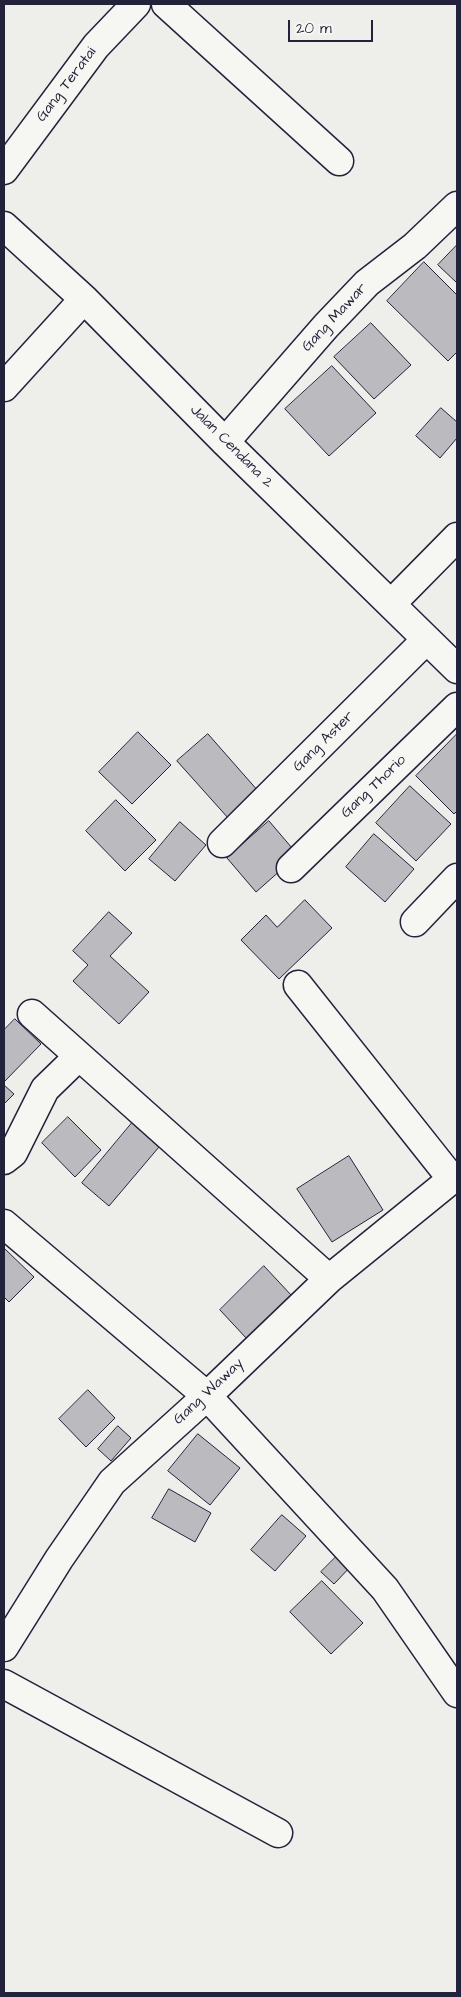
<!DOCTYPE html>
<style>
body{margin:0}
#map{position:relative;width:461px;height:1997px;overflow:hidden;background:#eeeeeb;font-family:"Architects Daughter",sans-serif}
canvas{display:block}
.frame{position:absolute;inset:0;border:5px solid #22223b;pointer-events:none}
.scale{position:absolute;left:288px;top:20px;width:85px;height:22px;box-sizing:border-box;border:2px solid #22223b;border-top:0;padding-left:6px;font-size:15px;line-height:18px;white-space:nowrap;color:#22223b;-webkit-text-stroke:4px #f6f6f2;paint-order:stroke}
</style>
<div id="map">
<canvas width="461" height="1997"></canvas>
<div class="frame"></div>
<div class="scale">20 m</div>
</div>
<script>
const c = document.querySelector('canvas').getContext('2d');
c.lineJoin = 'round';
function fill(path, color) {
  c.fillStyle = color;
  c.fill(path, 'evenodd');
}
function stroke(path, color, width, dash) {
  c.strokeStyle = color;
  c.lineWidth = width;
  c.lineCap = dash ? 'butt' : 'round';
  c.setLineDash(dash || []);
  c.stroke(path);
}
function label(font, color, halo, rows, align = 'center') {
  c.font = font + ' "Architects Daughter",sans-serif';
  c.lineWidth = 4;
  c.setLineDash([]);
  c.textBaseline = 'middle';
  c.strokeStyle = halo;
  c.fillStyle = color;
  for (const [text, x, y, turn = 0] of rows) {
    c.save();
    c.translate(x, y);
    c.rotate((+turn || 0) * Math.PI / 180);
    c.textAlign = isNaN(turn) ? turn : align;
    if (halo) c.strokeText(text, 0, 0);
    c.fillText(text, 0, 0);
    c.restore();
  }
}
const building = new Path2D(`
 M 457,245 L 457,283 L 438,265 Z
 M 424,262 L 457,295 L 457,352 L 448,361 L 387,301 Z
 M 371,323 L 411,365 L 374,399 L 334,357 Z
 M 332,366 L 376,413 L 329,456 L 285,409 Z
 M 441,408 L 457,422 L 457,438 L 440,458 L 416,436 Z
 M 138,732 L 171,765 L 132,804 L 99,772 Z
 M 208,734 L 259,792 L 229,819 L 177,761 Z
 M 457,734 L 457,811 L 454,814 L 416,776 Z
 M 410,786 L 451,824 L 416,861 L 376,823 Z
 M 116,800 L 156,840 L 125,871 L 86,831 Z
 M 269,821 L 298,855 L 256,892 L 227,858 Z
 M 180,822 L 206,845 L 175,881 L 149,859 Z
 M 374,834 L 414,869 L 385,902 L 346,867 Z
 M 305,900 L 332,928 L 279,979 L 241,940 L 266,915 L 277,927 Z
 M 109,912 L 132,933 L 110,956 L 149,992 L 119,1024 L 73,981 L 88,965 L 73,951 Z
 M 15,1019 L 41,1044 L 4,1082 L 4,1030 Z
 M 4,1085 L 14,1094 L 4,1104 Z
 M 68,1117 L 101,1150 L 75,1177 L 42,1143 Z
 M 132,1123 L 159,1147 L 109,1206 L 82,1183 Z
 M 349,1156 L 383,1210 L 332,1242 L 297,1189 Z
 M 4,1248 L 34,1277 L 9,1302 L 4,1297 Z
 M 264,1266 L 292,1296 L 247,1339 L 220,1310 Z
 M 88,1390 L 115,1418 L 86,1447 L 59,1419 Z
 M 118,1426 L 131,1438 L 111,1461 L 98,1449 Z
 M 198,1434 L 240,1468 L 210,1505 L 168,1471 Z
 M 169,1489 L 211,1513 L 195,1542 L 152,1518 Z
 M 282,1515 L 306,1536 L 275,1571 L 251,1550 Z
 M 342,1551 L 354,1563 L 334,1584 L 321,1572 Z
 M 322,1581 L 363,1623 L 331,1654 L 290,1612 Z`);
fill(building, '#bbbbbf');
stroke(building, '#22223b', 1);
const minor = new Path2D(`
 M 166,4 L 339,161
 M 4,170 L 96,46 L 136,4
 M 4,226 L 84,299 L 225,442 L 457,669
 M 4,387 L 84,299
 M 225,442 L 326,326 L 367,283 L 415,246 L 457,206
 M 391,604 L 457,537
 M 222,843 L 426,640
 M 291,868 L 457,707
 M 415,922 L 457,878
 M 298,985 L 452,1179
 M 32,1014 L 329,1279
 M 4,1160 L 13,1153 L 45,1089 L 78,1057
 M 4,1224 L 207,1396 L 385,1589 L 457,1693
 M 4,1647 L 59,1559 L 112,1482 L 207,1396 L 329,1279 L 457,1175
 M 4,1684 L 278,1833`);
stroke(minor, '#22223b', 31);
stroke(minor, '#f6f6f2', 28);
label('15px', '#22223b', '#f6f6f2', [
 ["Gang Teratai",67,85,-53],
 ["Gang Mawar",335,318,-47],
 ["Jalan Cendana 2",231,447,45],
 ["Gang Aster",324,742,-45],
 ["Gang Thorio",374,787,-44],
 ["Gang Waway",209,1392,-43]
]);
</script>
